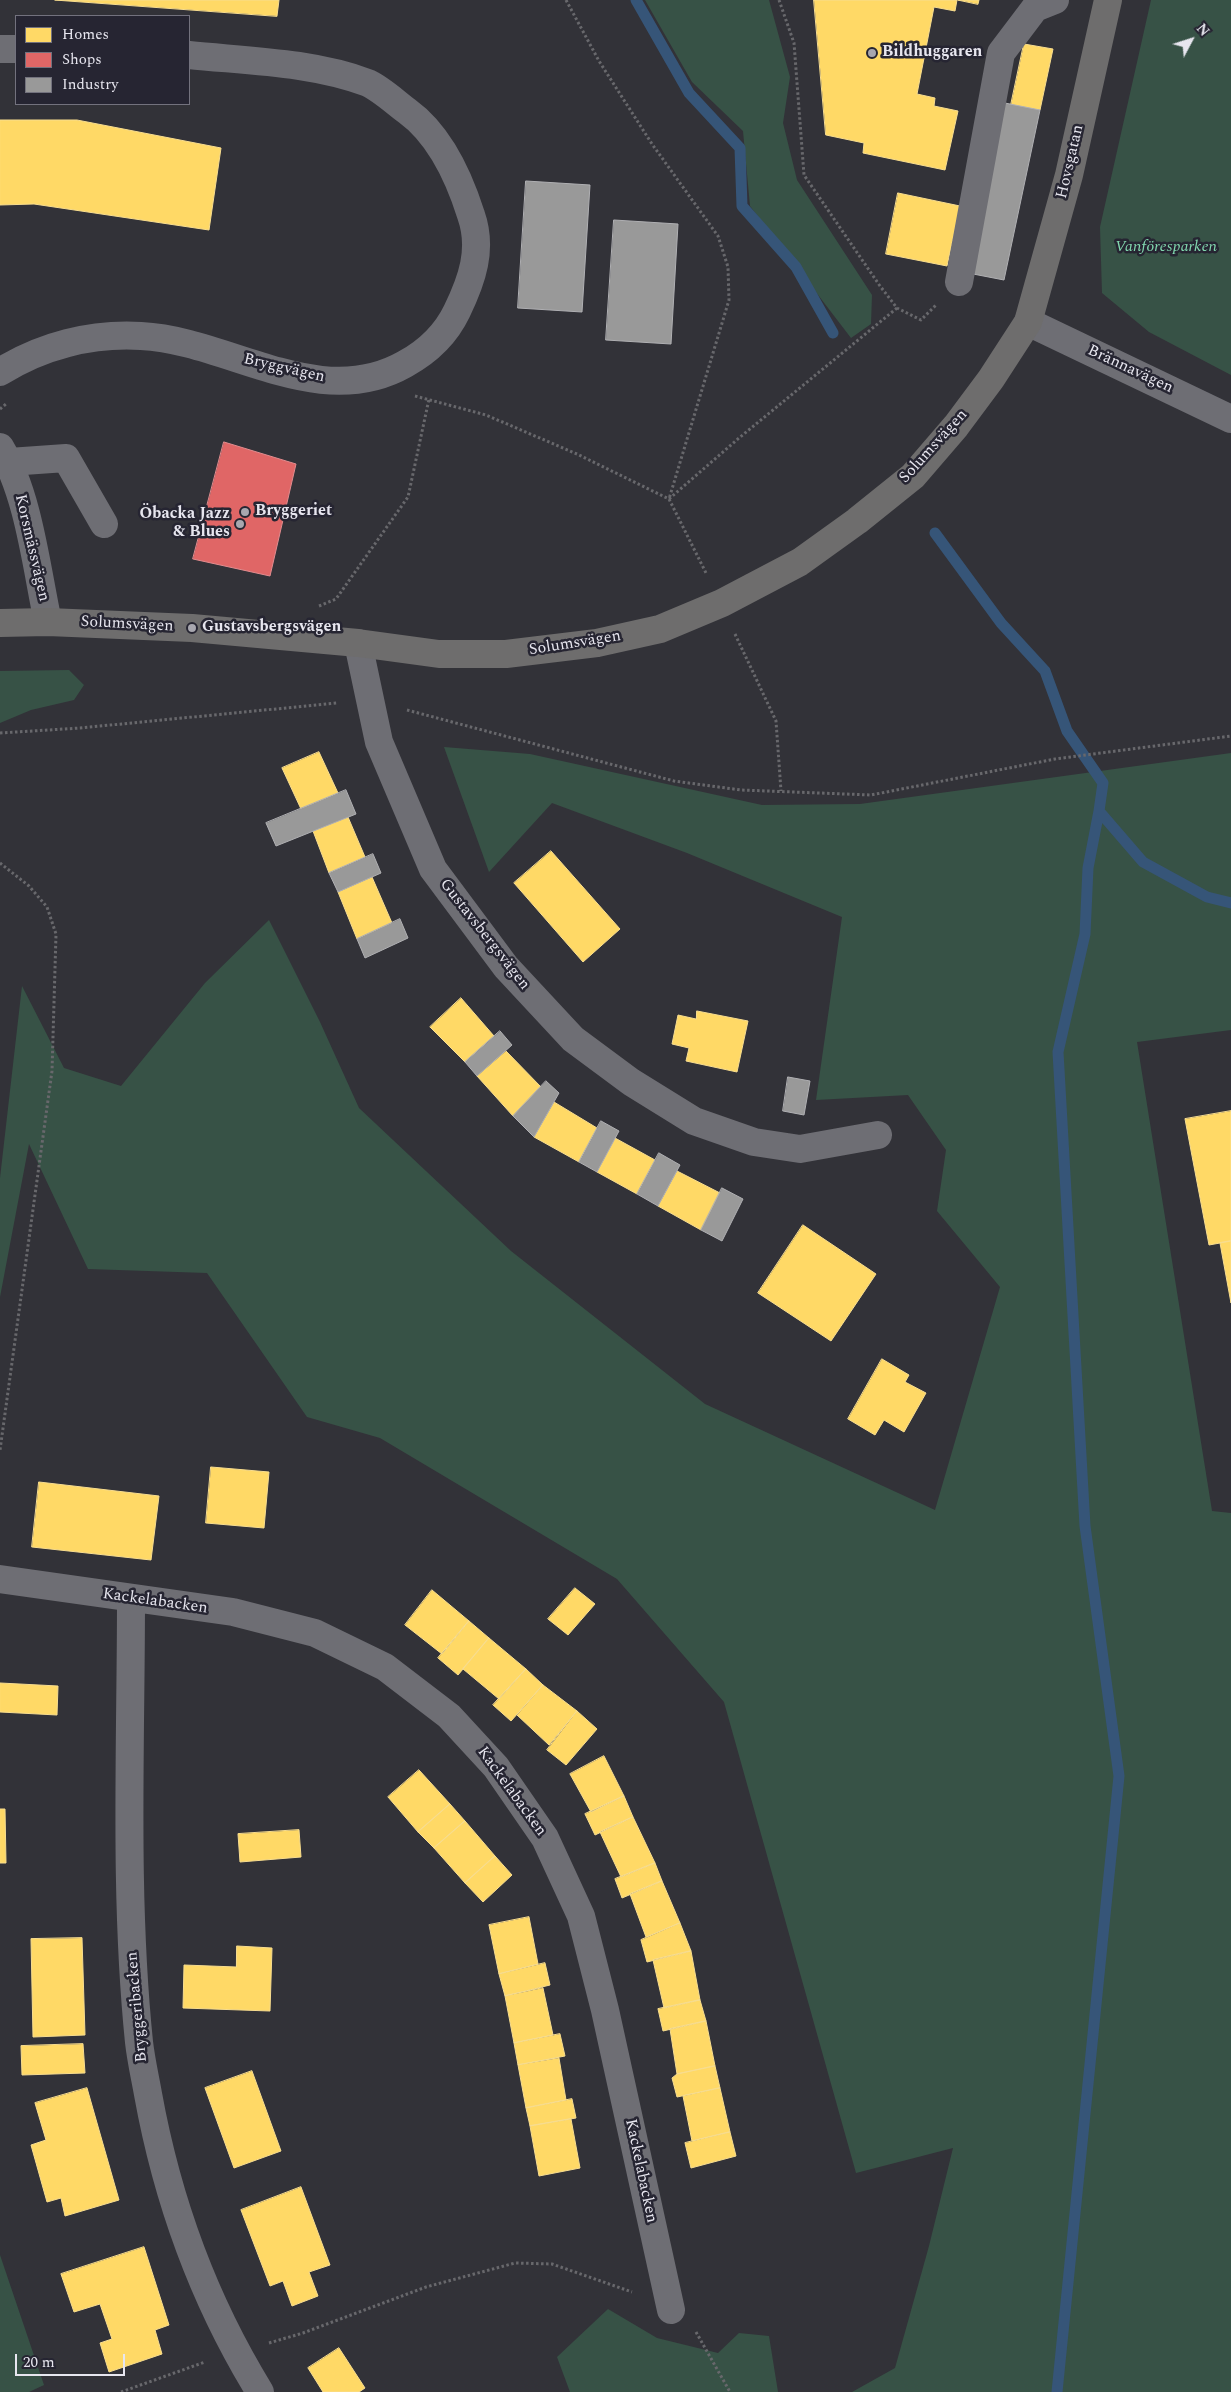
<!DOCTYPE html>
<meta charset="utf-8">
<style>
body{margin:0}
#map{position:relative;width:1231px;height:2392px;overflow:hidden;background:#323238;font-family:Spectral,serif}
canvas{display:block}
.legend{position:absolute;left:15px;top:15px;width:175px;height:90px;box-sizing:border-box;background:#262532;border:1px solid #73727e;margin:0;padding:6px 9px;list-style:none;font-size:15px;color:#e7e6ef}
.legend li{display:flex;align-items:center;gap:10px;height:25px}
.legend b{width:25px;border:1px solid #73727e}
.north{position:absolute;left:1166px;top:15px;width:50px;height:50px;-webkit-text-stroke:4px #262532;paint-order:stroke;rotate:50deg;font-size:14px;font-weight:700;line-height:20px;text-align:center;color:#e7e6ef}
.north::after{content:'';display:block;margin:auto;width:18px;height:22px;background:#e7e6ef;clip-path:polygon(50% 0,100% 100%,50% 72%,0 100%)}
.scale{position:absolute;left:15px;top:2354px;width:110px;height:22px;box-sizing:border-box;border:2px solid #e7e6ef;border-top:0;padding-left:6px;font-size:15px;line-height:18px;white-space:nowrap;color:#e7e6ef;-webkit-text-stroke:4px #262532;paint-order:stroke}
</style>
<div id="map">
<canvas width="1231" height="2392"></canvas>
<ul class="legend">
<li><b style="height:14px;background:#ffd966"></b>Homes</li>
<li><b style="height:14px;background:#e06666"></b>Shops</li>
<li><b style="height:14px;background:#999"></b>Industry</li>
</ul>
<div class="north">N</div>
<div class="scale">20 m</div>
</div>
<script>
const c = document.querySelector('canvas').getContext('2d');
c.lineJoin = 'round';
function fill(path, color) {
  c.fillStyle = color;
  c.fill(path, 'evenodd');
}
function stroke(path, color, width, dash) {
  c.strokeStyle = color;
  c.lineWidth = width;
  c.lineCap = dash ? 'butt' : 'round';
  c.setLineDash(dash || []);
  c.stroke(path);
}
function label(font, color, halo, rows, align = 'center') {
  c.font = font + ' Spectral,serif';
  c.lineWidth = 5;
  c.setLineDash([]);
  c.textBaseline = 'middle';
  c.strokeStyle = halo;
  c.fillStyle = color;
  for (const [text, x, y, turn = 0] of rows) {
    c.save();
    c.translate(x, y);
    c.rotate((+turn || 0) * Math.PI / 180);
    c.textAlign = isNaN(turn) ? turn : align;
    if (halo) c.strokeText(text, 0, 0);
    c.fillText(text, 0, 0);
    c.restore();
  }
}
fill(new Path2D(`
 M 645,0 L 769,0 L 790,77 L 783,123 L 797,180 L 872,295 L 871,324 L 851,338 L 750,206 L 743,131 L 692,82 Z
 M 1151,0 L 1231,0 L 1231,375 L 1149,332 L 1102,293 L 1100,227 Z
 M 69,670 L 84,685 L 74,700 L 31,710 L 0,723 L 0,671 Z
 M 444,747 L 530,754 L 762,805 L 860,804 L 1231,753 L 1231,1030 L 1137,1042 L 1212,1511 L 1231,1513 L 1231,2392 L 852,2392 L 895,2368 L 929,2246 L 953,2148 L 856,2173 L 724,1702 L 617,1579 L 380,1438 L 307,1417 L 207,1273 L 88,1269 L 29,1144 L 0,1297 L 0,1178 L 22,986 L 64,1068 L 121,1086 L 205,983 L 269,920 L 320,1022 L 359,1108 L 511,1251 L 705,1404 L 935,1510 L 1000,1287 L 937,1211 L 946,1150 L 908,1095 L 816,1100 L 842,917 L 687,853 L 552,803 L 489,872 Z
 M 0,2255 L 44,2385 L 29,2392 L 0,2392 Z
 M 608,2309 L 657,2338 L 718,2353 L 739,2333 L 769,2336 L 778,2392 L 570,2392 L 557,2357 Z`), '#375246');
const homes = new Path2D(`
 M 55,0 L 279,0 L 277,16 Z
 M 814,0 L 957,0 L 955,11 L 934,7 L 917,94 L 935,98 L 934,106 L 958,111 L 945,170 L 863,153 L 864,143 L 826,135 Z
 M 958,0 L 979,0 L 978,4 Z
 M 1024,44 L 1053,49 L 1040,110 L 1011,105 Z
 M 0,120 L 77,120 L 221,148 L 209,230 L 34,204 L 0,205 Z
 M 898,193 L 960,206 L 947,266 L 886,254 Z
 M 319,752 L 338,793 L 301,809 L 282,768 Z
 M 348,817 L 365,857 L 329,873 L 313,831 Z
 M 551,851 L 620,929 L 583,962 L 514,883 Z
 M 372,877 L 392,923 L 357,939 L 338,892 Z
 M 461,998 L 494,1036 L 465,1062 L 430,1027 Z
 M 697,1011 L 748,1021 L 737,1072 L 686,1061 L 689,1048 L 672,1044 L 678,1015 L 696,1019 Z
 M 506,1051 L 541,1087 L 513,1116 L 477,1076 Z
 M 554,1102 L 597,1128 L 579,1162 L 534,1137 Z
 M 1231,1111 L 1231,1241 L 1209,1245 L 1185,1119 Z
 M 615,1138 L 655,1160 L 637,1194 L 597,1172 Z
 M 677,1171 L 720,1193 L 701,1230 L 658,1206 Z
 M 803,1225 L 876,1274 L 831,1341 L 758,1293 Z
 M 1231,1241 L 1231,1303 L 1220,1243 Z
 M 882,1359 L 909,1375 L 905,1382 L 926,1393 L 904,1432 L 884,1420 L 875,1435 L 848,1419 Z
 M 211,1467 L 269,1472 L 264,1528 L 206,1523 Z
 M 39,1482 L 159,1496 L 151,1560 L 32,1547 Z
 M 575,1588 L 595,1604 L 568,1635 L 548,1619 Z
 M 432,1590 L 469,1621 L 442,1654 L 405,1625 Z
 M 469,1621 L 489,1638 L 458,1675 L 438,1658 Z
 M 489,1638 L 526,1669 L 499,1699 L 463,1669 Z
 M 526,1669 L 543,1685 L 511,1721 L 493,1705 Z
 M 0,1683 L 58,1686 L 57,1715 L 0,1712 Z
 M 543,1685 L 577,1711 L 549,1745 L 517,1715 Z
 M 577,1711 L 597,1729 L 566,1765 L 547,1750 Z
 M 604,1756 L 624,1796 L 591,1812 L 570,1774 Z
 M 419,1770 L 450,1804 L 418,1832 L 388,1797 Z
 M 624,1796 L 633,1817 L 595,1835 L 585,1814 Z
 M 450,1804 L 465,1821 L 434,1848 L 418,1832 Z
 M 0,1809 L 5,1809 L 6,1863 L 0,1863 Z
 M 633,1817 L 655,1863 L 621,1877 L 600,1832 Z
 M 465,1821 L 495,1856 L 465,1883 L 434,1848 Z
 M 299,1830 L 301,1857 L 240,1862 L 238,1834 Z
 M 495,1856 L 512,1875 L 483,1902 L 465,1883 Z
 M 655,1863 L 662,1881 L 622,1898 L 615,1879 Z
 M 662,1881 L 680,1923 L 646,1937 L 630,1894 Z
 M 529,1917 L 538,1964 L 499,1974 L 489,1925 Z
 M 680,1923 L 691,1951 L 647,1962 L 641,1940 Z
 M 82,1938 L 85,2035 L 33,2037 L 31,1939 Z
 M 237,1946 L 272,1948 L 270,2011 L 183,2008 L 184,1965 L 236,1967 Z
 M 691,1951 L 700,2000 L 664,2008 L 653,1960 Z
 M 545,1963 L 550,1985 L 505,1996 L 499,1974 Z
 M 543,1988 L 553,2035 L 514,2043 L 505,1996 Z
 M 700,2000 L 706,2021 L 663,2031 L 658,2009 Z
 M 706,2021 L 715,2066 L 677,2074 L 670,2029 Z
 M 560,2034 L 565,2056 L 518,2065 L 514,2043 Z
 M 83,2044 L 85,2073 L 22,2075 L 21,2046 Z
 M 559,2058 L 566,2100 L 526,2108 L 518,2065 Z
 M 715,2066 L 720,2088 L 677,2097 L 672,2078 L 677,2074 Z
 M 252,2071 L 281,2151 L 234,2168 L 205,2088 Z
 M 87,2088 L 119,2200 L 65,2216 L 61,2198 L 47,2202 L 31,2145 L 46,2140 L 35,2103 Z
 M 720,2088 L 730,2132 L 692,2141 L 683,2096 Z
 M 572,2099 L 576,2118 L 530,2126 L 526,2108 Z
 M 571,2119 L 580,2168 L 539,2176 L 530,2126 Z
 M 730,2132 L 736,2156 L 691,2168 L 685,2143 Z
 M 301,2187 L 330,2265 L 309,2272 L 318,2296 L 292,2306 L 283,2281 L 270,2286 L 241,2210 Z
 M 144,2247 L 169,2325 L 155,2330 L 162,2354 L 109,2372 L 100,2343 L 112,2339 L 100,2304 L 74,2312 L 61,2274 Z
 M 339,2348 L 365,2388 L 359,2392 L 323,2392 L 308,2368 Z`);
fill(homes, '#ffd966');
stroke(homes, '#f8dd8f', 1);
const shops = new Path2D(`
 M 224,442 L 296,464 L 270,576 L 193,559 Z`);
fill(shops, '#e06666');
stroke(shops, '#e28c8f', 1);
const industry = new Path2D(`
 M 1005,103 L 1040,110 L 1004,280 L 968,273 Z
 M 526,181 L 590,185 L 582,312 L 518,308 Z
 M 614,220 L 678,224 L 671,344 L 606,340 Z
 M 346,790 L 356,814 L 276,846 L 266,823 Z
 M 373,854 L 381,873 L 338,892 L 329,873 Z
 M 400,919 L 408,938 L 365,958 L 357,939 Z
 M 500,1031 L 512,1045 L 477,1076 L 465,1062 Z
 M 788,1077 L 810,1081 L 804,1115 L 783,1111 Z
 M 546,1081 L 559,1093 L 534,1137 L 513,1116 Z
 M 601,1121 L 619,1131 L 597,1172 L 579,1162 Z
 M 659,1153 L 680,1165 L 658,1206 L 637,1194 Z
 M 722,1188 L 743,1199 L 722,1241 L 701,1230 Z`);
fill(industry, '#999');
stroke(industry, '#b0b0b3', 1);
stroke(new Path2D(`
 M 636,0 L 689,93 L 740,148 L 742,206 L 796,267 L 833,333
 M 935,533 L 1001,623 L 1045,671 L 1067,731 L 1103,783 L 1099,811 L 1143,862 L 1207,897 L 1231,903
 M 1057,2392 L 1119,1776 L 1085,1526 L 1058,1052 L 1085,934 L 1088,868 L 1099,811`), '#365578', 11);
stroke(new Path2D(`
 M 566,0 L 599,61 L 652,144 L 718,236 L 728,267 L 729,300 L 669,499
 M 779,0 L 794,43 L 804,175 L 880,286 L 897,308 L 921,320 L 937,304
 M 415,396 L 486,415 L 577,454 L 669,499 L 706,573
 M 0,409 L 6,404
 M 669,499 L 739,438 L 897,308
 M 319,606 L 336,599 L 408,497 L 429,399
 M 735,634 L 776,721 L 781,791
 M 407,710 L 674,781 L 741,790 L 871,795 L 1055,759 L 1231,736
 M 0,733 L 80,728 L 337,703
 M 0,863 L 29,886 L 47,907 L 56,934 L 52,1071 L 0,1450
 M 696,2332 L 730,2392
 M 269,2343 L 303,2333 L 426,2287 L 515,2263 L 552,2264 L 632,2292
 M 121,2392 L 205,2362`), '#68686c', 3, [2.5, 2.5]);
stroke(new Path2D(`
 M 0,49 L 16,49
 M 959,282 L 1001,53 L 1035,8 L 1055,0
 M 1028,322 L 1231,419
 M 0,372 C 41,346 91,333 141,336 C 228,340 319,413 405,364 C 427,352 446,334 457,311 C 472,280 483,249 471,215 C 459,177 440,135 407,111 C 395,102 381,89 368,83 C 312,62 247,61 189,55
 M 0,447 C 29,496 36,566 48,622
 M 9,462 L 66,458 L 104,524
 M 358,643 L 379,742 L 433,869 L 506,967 L 573,1039 L 631,1082 L 694,1121 L 754,1142 L 800,1149 L 878,1135
 M 0,1579 L 233,1612 L 315,1633 L 385,1667 L 449,1716 L 496,1767 L 545,1838 L 581,1916 L 605,2010 L 671,2310
 M 131,1599 C 131,1746 124,1895 139,2042 C 141,2060 145,2077 148,2094 C 167,2199 204,2301 260,2392`), '#6e6e74', 28);
stroke(new Path2D(`
 M 0,623 L 48,622 L 192,628 L 358,643 L 439,654 L 506,654 L 597,643 L 660,629 L 722,603 L 800,562 L 857,521 L 913,476 L 956,426 L 991,379 L 1028,322 L 1069,175 L 1108,0`), '#6e6d6d', 28);
for (const [x, y, r, color] of [
 [872,53,5,"#a8a7af"],
 [245,512,5,"#a8a7af"],
 [240,524,5,"#a8a7af"],
 [192,628,5,"#a8a7af"]
]) {
  const dot = new Path2D();
  dot.arc(x, y, r, 0, 2 * Math.PI);
  c.fillStyle = color;
  c.fill(dot);
  stroke(dot, '#262532', 2);
}
label('bold 16px', '#e7e6ef', '#262532', [
 ["Bildhuggaren",882,53],
 ["Bryggeriet",255,512],
 ["Öbacka Jazz",230,515,"right"],
 ["& Blues",230,533,"right"],
 ["Gustavsbergsvägen",202,628]
], 'left');
label('16px', '#e7e6ef', '#262532', [
 ["Hovsgatan",1071,162,-77],
 ["Bryggvägen",284,369,13],
 ["Brännavägen",1130,370,25],
 ["Solumsvägen",934,447,-48],
 ["Korsmässvägen",31,548,77],
 ["Solumsvägen",127,625,3],
 ["Solumsvägen",575,644,-9],
 ["Gustavsbergsvägen",484,935,52],
 ["Kackelabacken",155,1602,8],
 ["Kackelabacken",511,1792,54],
 ["Bryggeribacken",138,2007,-95],
 ["Kackelabacken",640,2171,78]
]);
label('italic 16px', '#82d8af', '#262532', [
 ["Vanföresparken",1166,248]
]);
</script>
